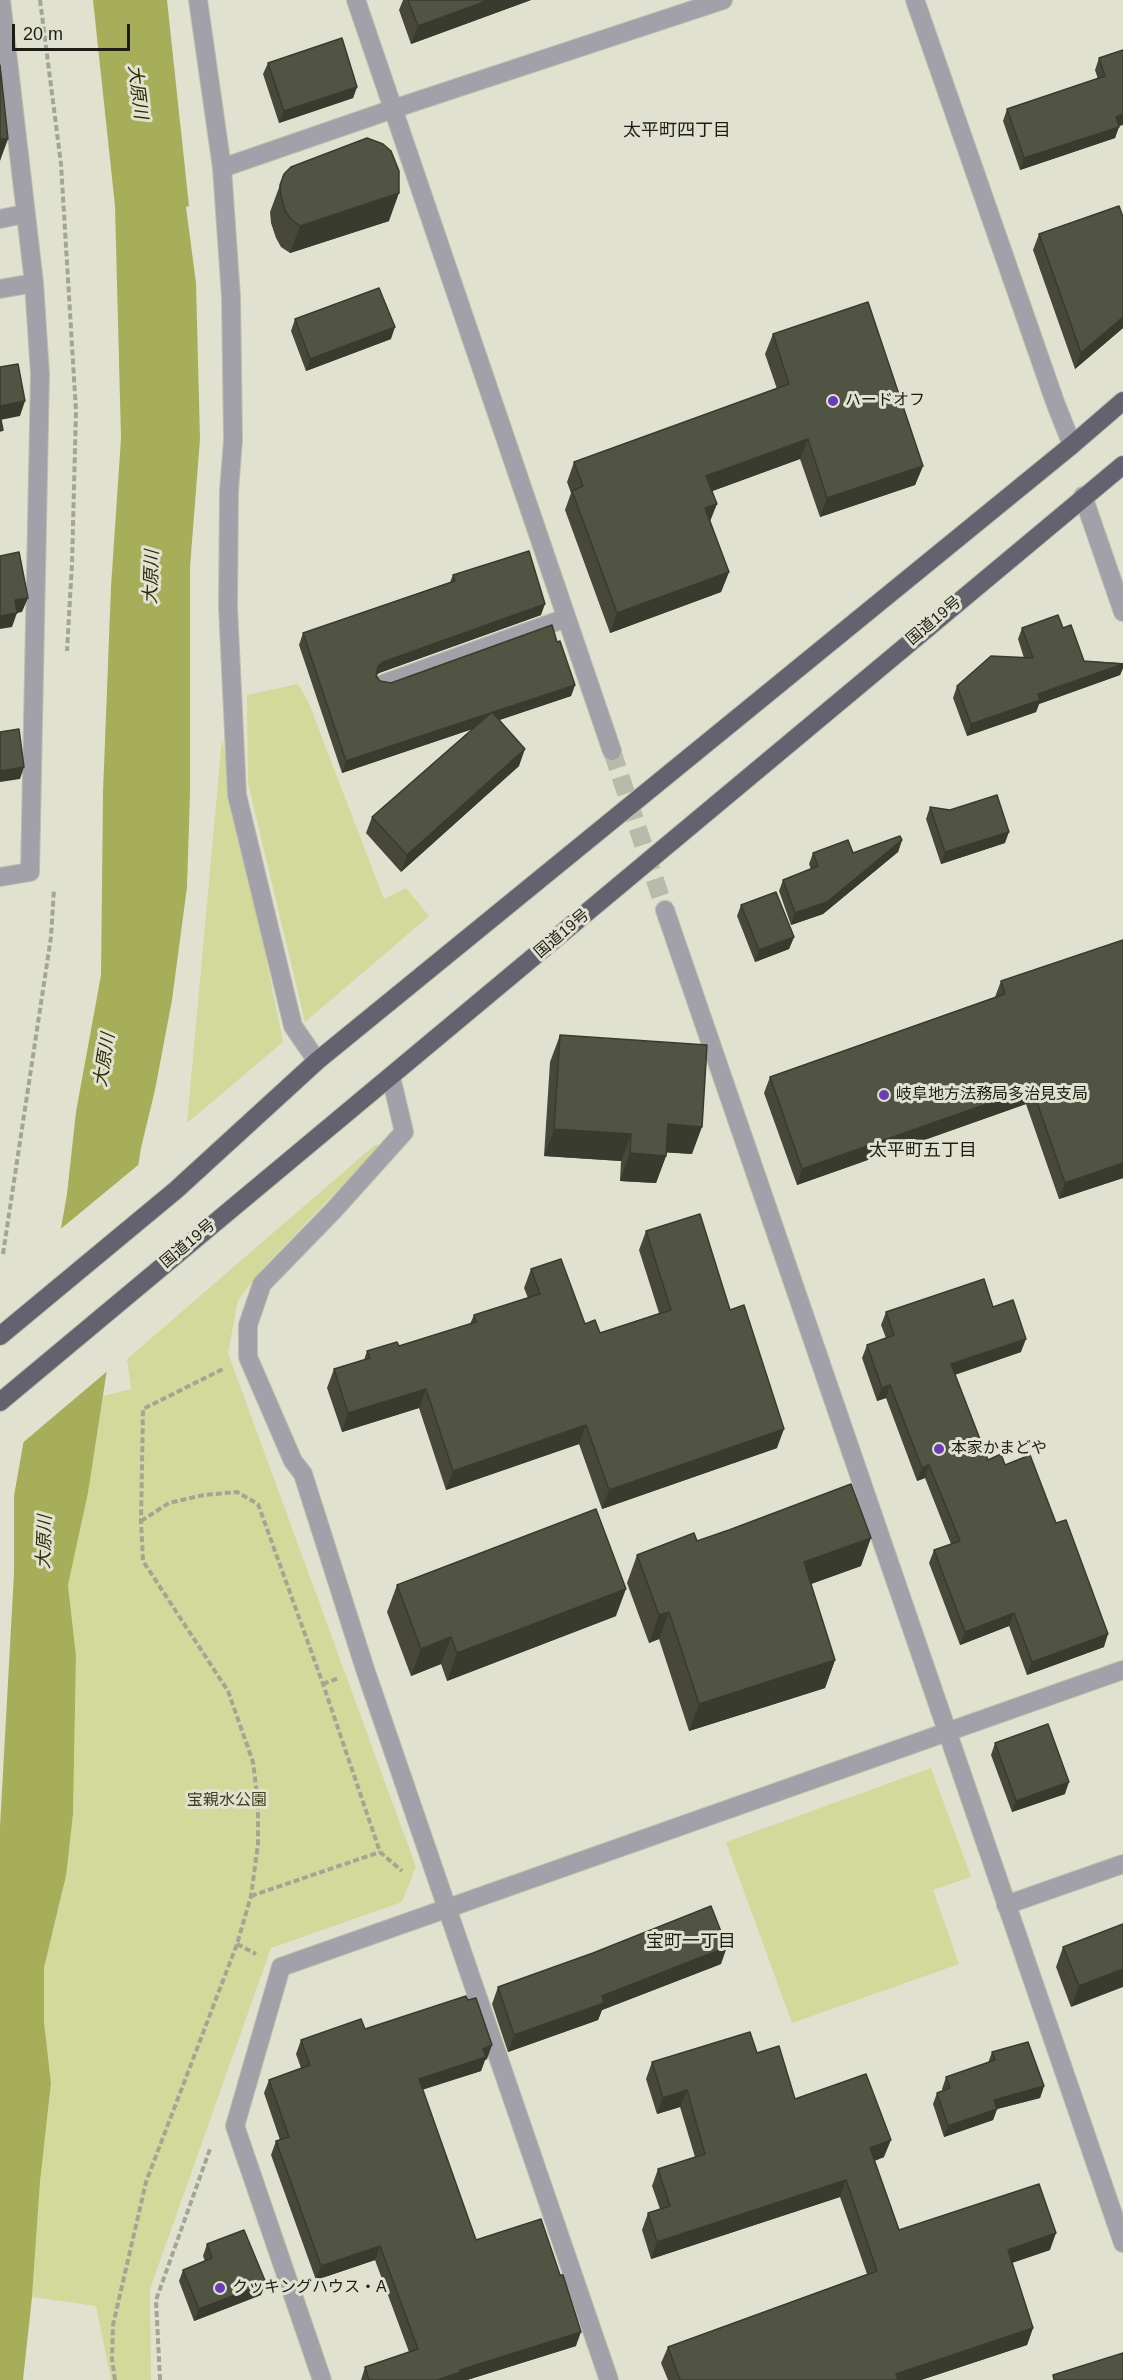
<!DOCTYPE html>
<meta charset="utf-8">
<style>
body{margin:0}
#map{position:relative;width:1123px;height:2380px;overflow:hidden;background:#e0e2cf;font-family:Helvetica,sans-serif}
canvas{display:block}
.scale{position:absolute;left:12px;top:24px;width:118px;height:27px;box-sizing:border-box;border:3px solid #1d1d16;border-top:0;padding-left:8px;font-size:18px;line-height:21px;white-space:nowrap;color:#1d1d16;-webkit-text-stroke:4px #e0e2cf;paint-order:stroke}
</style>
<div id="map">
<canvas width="1123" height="2380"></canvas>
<div class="scale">20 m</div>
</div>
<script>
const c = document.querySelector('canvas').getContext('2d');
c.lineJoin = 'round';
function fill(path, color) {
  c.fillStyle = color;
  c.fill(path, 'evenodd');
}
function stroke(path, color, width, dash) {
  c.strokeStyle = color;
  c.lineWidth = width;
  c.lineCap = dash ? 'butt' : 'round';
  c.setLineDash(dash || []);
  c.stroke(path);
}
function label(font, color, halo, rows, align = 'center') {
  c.font = font + ' Helvetica,"Noto Sans JP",sans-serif';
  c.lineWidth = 6;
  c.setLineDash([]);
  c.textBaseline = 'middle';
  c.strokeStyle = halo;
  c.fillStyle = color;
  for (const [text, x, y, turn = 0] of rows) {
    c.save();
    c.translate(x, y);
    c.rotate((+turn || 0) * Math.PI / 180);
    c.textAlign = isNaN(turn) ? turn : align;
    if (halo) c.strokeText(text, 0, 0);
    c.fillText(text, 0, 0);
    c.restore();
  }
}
fill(new Path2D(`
 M 298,684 L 308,701 L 384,899 L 406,888 L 429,916 L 305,1022 L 248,783 L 247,695 Z
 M 222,739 L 283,1042 L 187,1123 Z
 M 376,1144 L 379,1147 L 262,1269 L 238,1300 L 228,1353 L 416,1867 L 402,1902 L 271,1948 L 150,2289 L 151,2380 L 111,2380 L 96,2306 L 32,2297 L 40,2182 L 51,2083 L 44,2022 L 44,1968 L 63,1891 L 73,1814 L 76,1656 L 68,1585 L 88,1493 L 103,1396 L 131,1389 L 127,1359 Z
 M 931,1768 L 971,1877 L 933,1890 L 959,1964 L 792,2023 L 726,1842 Z`), '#d3d99a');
fill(new Path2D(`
 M 93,0 L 167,0 L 189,206 L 186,207 L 196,283 L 200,439 L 190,567 L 190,794 L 187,887 L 172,1000 L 155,1090 L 141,1148 L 88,1493 L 68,1585 L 76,1656 L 73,1814 L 66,1876 L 44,1968 L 44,2022 L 51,2083 L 40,2182 L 32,2297 L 23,2380 L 0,2380 L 0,1827 L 14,1573 L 14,1496 L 67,1194 L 76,1112 L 101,975 L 103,792 L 111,587 L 121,438 L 115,206 Z`), '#a7ae5a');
fill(new Path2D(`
 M 143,1161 L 111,1368 L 20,1445 L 57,1232 Z`), '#e0e2cf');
stroke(new Path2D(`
 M 612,751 L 665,910`), '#b9bbaa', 18, [18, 9]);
const service = new Path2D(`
 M 198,0 L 222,168 L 231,297 L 233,440 L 229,491 L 228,607 L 237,795 L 293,1026 L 317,1061
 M 222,168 L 393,109
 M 1006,1905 L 1123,1864`);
const minor = new Path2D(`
 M 356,0 L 612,751
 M 915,0 L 1055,402 L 1072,445
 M 393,109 L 723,0
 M 0,219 L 24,214
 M 0,289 L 34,283
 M 1083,496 L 1123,612
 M 383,684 L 566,618
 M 0,877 L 30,872 L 40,374 L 34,283 L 1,0
 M 665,910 L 1123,2243
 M 391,1077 L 404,1132 L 333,1211 L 262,1284 L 248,1325 L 248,1357 L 293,1461 L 303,1474 L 365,1669 L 609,2380
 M 322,2380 L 235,2126 L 281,1967 L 1123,1670`);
const trunk = new Path2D(`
 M 0,1336 L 176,1190 L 317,1061 L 1072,445 L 1123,401
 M 0,1402 L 1123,465`);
stroke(service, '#bdbfae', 20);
stroke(minor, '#bdbfae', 20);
stroke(trunk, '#bdbfae', 20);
stroke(new Path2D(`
 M 40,0 L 61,164 L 76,411 L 72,564 L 67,651
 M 3,1254 L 51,937 L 54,889
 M 141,1521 L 169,1503 L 204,1495 L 237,1492 L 258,1504 L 323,1684 L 380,1852 L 402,1871
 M 323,1684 L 339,1678
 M 251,1896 L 380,1852
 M 237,1944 L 256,1954
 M 115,2380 L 112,2359 L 113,2325 L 146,2182 L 237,1944 L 251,1896 L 258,1844 L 258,1803 L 253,1762 L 228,1691 L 143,1561 L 141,1521 L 143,1409 L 223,1369
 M 160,2380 L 156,2300 L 210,2149`), '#a3a595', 4, [6, 3]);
stroke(service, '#a2a0a8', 18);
stroke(minor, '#a2a0a8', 18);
stroke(trunk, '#656270', 18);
fill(new Path2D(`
 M 403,0 L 531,0 L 411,44 L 399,10 Z
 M 1123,50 L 1119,126 L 1115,138 L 1020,170 L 1003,121 L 1007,109 L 1098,79 L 1095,70 L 1099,58 Z
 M 268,63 L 357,87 L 353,98 L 279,123 L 263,74 Z
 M 284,174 L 389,221 L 290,253 L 281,247 L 276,238 L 271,223 L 270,212 Z
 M 1123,217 L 1123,328 L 1075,369 L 1033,250 L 1039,234 Z
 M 295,319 L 391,339 L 306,371 L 291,331 Z
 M 773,334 L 923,466 L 915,485 L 820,517 L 800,459 L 712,491 L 710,522 L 729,572 L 721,592 L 610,633 L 565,510 L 571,493 L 567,482 L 574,462 L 777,389 L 765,354 Z
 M 453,575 L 541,615 L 379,673 L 377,675 L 380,681 L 391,683 L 557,642 L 575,685 L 571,696 L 499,720 L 519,766 L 401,872 L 366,833 L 372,817 L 472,729 L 342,773 L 299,645 L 303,633 L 450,582 Z
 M 1022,628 L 1063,628 L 1084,661 L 1123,663 L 1123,668 L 1120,675 L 1039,704 L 1036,712 L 967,736 L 953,698 L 957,686 L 1024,658 L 1018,639 Z
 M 930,807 L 950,810 L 1005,843 L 941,864 L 926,819 Z
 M 902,840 L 898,852 L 823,914 L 791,925 L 779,891 L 783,880 L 811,869 L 809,864 L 813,853 L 853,853 Z
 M 741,905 L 794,937 L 789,949 L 755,962 L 737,916 Z
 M 1123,940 L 1123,1178 L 1059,1199 L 1026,1104 L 797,1185 L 764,1093 L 770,1077 L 995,997 L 1001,981 Z
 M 560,1035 L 692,1154 L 666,1152 L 666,1156 L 656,1183 L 620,1181 L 621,1161 L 544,1156 L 550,1062 Z
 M 646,1231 L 730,1310 L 777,1448 L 602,1509 L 579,1444 L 446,1490 L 419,1408 L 342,1432 L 327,1388 L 334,1369 L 364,1360 L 367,1351 L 399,1346 L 470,1324 L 474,1315 L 528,1298 L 524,1288 L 531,1269 L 585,1324 L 600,1333 L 659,1313 L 639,1250 Z
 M 993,1307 L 1021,1352 L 955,1375 L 988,1460 L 1005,1465 L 1104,1647 L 1027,1675 L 1009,1626 L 960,1645 L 929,1563 L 934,1550 L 951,1544 L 925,1478 L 917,1481 L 886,1398 L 877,1401 L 862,1358 L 867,1345 L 886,1338 L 881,1325 L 886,1312 Z
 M 697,1541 L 861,1566 L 811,1584 L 835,1660 L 825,1688 L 689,1731 L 659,1639 L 649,1643 L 627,1583 L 637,1555 Z
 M 397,1585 L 616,1616 L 447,1681 L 441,1664 L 411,1676 L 387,1612 Z
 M 995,1743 L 1065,1794 L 1012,1812 L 991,1755 Z
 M 1123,1924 L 1071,2007 L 1056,1967 L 1063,1947 Z
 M 721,1964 L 602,2010 L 598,2020 L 508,2052 L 492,2004 L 498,1987 Z
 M 365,2029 L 487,2059 L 485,2060 L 481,2071 L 422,2090 L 476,2240 L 576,2346 L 467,2380 L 361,2380 L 365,2367 L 409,2352 L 375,2260 L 316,2280 L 271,2155 L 276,2141 L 280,2140 L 264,2093 L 269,2080 L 301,2068 L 296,2054 L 301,2040 Z
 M 992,2052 L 1044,2086 L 1040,2098 L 997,2109 L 993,2120 L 944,2137 L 933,2104 L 937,2093 L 943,2091 L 942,2089 L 946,2077 L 988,2063 Z
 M 757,2053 L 795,2099 L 884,2157 L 874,2161 L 899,2230 L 1050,2250 L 1012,2263 L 1033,2328 L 1027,2345 L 921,2380 L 668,2380 L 661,2363 L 668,2347 L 867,2274 L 840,2197 L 651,2259 L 642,2230 L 648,2213 L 660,2209 L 652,2186 L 658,2169 L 695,2157 L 680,2107 L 657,2114 L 646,2079 L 652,2062 Z
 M 207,2244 L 261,2295 L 194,2321 L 179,2281 L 183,2270 L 205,2261 L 203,2256 Z`), '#47483a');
fill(new Path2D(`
 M 489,0 L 531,0 L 411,44 L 418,26 Z
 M 357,87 L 353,98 L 279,123 L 284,111 Z
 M 1123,114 L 1123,125 L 1112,128 L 1116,117 Z
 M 1119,127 L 1115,138 L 1020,170 L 1024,158 Z
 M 0,139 L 8,139 L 0,161 Z
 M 399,193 L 389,221 L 290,253 L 300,226 Z
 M 1123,317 L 1123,328 L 1075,369 L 1081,353 Z
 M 395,327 L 391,339 L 306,371 L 310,359 Z
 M 25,401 L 20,416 L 0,420 L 0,406 Z
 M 808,439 L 800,459 L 699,496 L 706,476 Z
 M 923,466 L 915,485 L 820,517 L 827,498 Z
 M 717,504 L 709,524 L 705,508 Z
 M 729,572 L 721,592 L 610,633 L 617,613 Z
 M 28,598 L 22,612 L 17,613 L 12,627 L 0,629 L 0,616 L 15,600 Z
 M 545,604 L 541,615 L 379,673 L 374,677 L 378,666 L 383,662 Z
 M 1123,664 L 1123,668 L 1120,675 L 1039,704 L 1036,712 L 967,736 L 971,724 L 1038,694 Z
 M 575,685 L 571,696 L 342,773 L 346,761 Z
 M 525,749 L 519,766 L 401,872 L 407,855 Z
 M 24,767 L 20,779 L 0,782 L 0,771 Z
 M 1009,832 L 1005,843 L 941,864 L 945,852 Z
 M 902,840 L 898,852 L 823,914 L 791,925 L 795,913 Z
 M 794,937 L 789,949 L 755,962 L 759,950 Z
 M 1032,1088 L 1026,1104 L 797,1185 L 802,1169 Z
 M 668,1124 L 702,1127 L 692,1154 L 658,1152 Z
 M 554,1129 L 631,1134 L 621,1161 L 544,1156 Z
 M 630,1153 L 666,1156 L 656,1183 L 620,1181 Z
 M 1123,1163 L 1123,1178 L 1059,1199 L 1065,1183 Z
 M 1026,1339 L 1021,1352 L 947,1377 L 951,1364 Z
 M 890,1385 L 886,1398 L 877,1401 L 882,1388 Z
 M 426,1389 L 419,1408 L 342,1432 L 348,1413 Z
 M 586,1425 L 579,1444 L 446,1490 L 453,1471 Z
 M 784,1429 L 777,1448 L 602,1509 L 609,1490 Z
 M 929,1465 L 925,1478 L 917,1481 L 922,1468 Z
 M 871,1538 L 861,1566 L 794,1590 L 804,1562 Z
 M 626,1589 L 616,1616 L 447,1681 L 457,1653 Z
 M 669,1612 L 659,1639 L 649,1643 L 659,1615 Z
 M 1014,1613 L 1009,1626 L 960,1645 L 965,1632 Z
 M 1108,1634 L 1104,1647 L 1027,1675 L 1032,1662 Z
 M 451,1637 L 441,1664 L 411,1676 L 421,1649 Z
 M 835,1660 L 825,1688 L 689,1731 L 699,1704 Z
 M 1069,1782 L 1065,1794 L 1012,1812 L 1016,1801 Z
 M 727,1947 L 721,1964 L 602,2010 L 598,2020 L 508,2052 L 514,2035 L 602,1996 Z
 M 1123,1969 L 1123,1987 L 1071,2007 L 1079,1986 Z
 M 492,2045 L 487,2059 L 485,2060 L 481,2071 L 414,2092 L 419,2079 L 483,2049 Z
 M 1044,2086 L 1040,2098 L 997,2109 L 993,2120 L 944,2137 L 948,2126 L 994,2100 Z
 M 687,2090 L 680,2107 L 657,2114 L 663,2098 Z
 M 891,2140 L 884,2157 L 864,2165 L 870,2148 Z
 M 846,2180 L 840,2197 L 651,2259 L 657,2242 Z
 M 1056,2233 L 1050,2250 L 1002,2266 L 1008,2250 Z
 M 380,2246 L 375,2260 L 316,2280 L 321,2266 Z
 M 266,2283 L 261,2295 L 194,2321 L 199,2309 Z
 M 1033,2328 L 1027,2345 L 921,2380 L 893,2380 L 896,2374 Z
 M 581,2332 L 576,2346 L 467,2380 L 437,2380 L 460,2370 Z`), '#393b2f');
const building = new Path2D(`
 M 408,0 L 489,0 L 418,26 Z
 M 342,38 L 357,87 L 284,111 L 268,63 Z
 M 1123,50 L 1123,114 L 1116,117 L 1119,127 L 1024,158 L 1007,109 L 1105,76 L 1099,58 Z
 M 0,65 L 8,139 L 0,139 Z
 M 367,138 L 383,144 L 391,151 L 399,171 L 399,193 L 300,226 L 291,219 L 285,211 L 281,196 L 280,185 L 284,174 L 291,167 Z
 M 1119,206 L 1123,217 L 1123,317 L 1081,353 L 1039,234 Z
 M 379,288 L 395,327 L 310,359 L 295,319 Z
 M 868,302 L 923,466 L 827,498 L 808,439 L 706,476 L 717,504 L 705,508 L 729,572 L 617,613 L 572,491 L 583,486 L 574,462 L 789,384 L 773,334 Z
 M 18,364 L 25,401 L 0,406 L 0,367 Z
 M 0,415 L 3,430 L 0,431 Z
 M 529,551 L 545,604 L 383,662 L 378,666 L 376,676 L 380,681 L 391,683 L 552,625 L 557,642 L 560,641 L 575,685 L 346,761 L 303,633 L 455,581 L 453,575 Z
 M 19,552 L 28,598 L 15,600 L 17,613 L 0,616 L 0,556 Z
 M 1058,615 L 1063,628 L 1071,625 L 1084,661 L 1123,664 L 1038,694 L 1040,700 L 971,724 L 957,686 L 991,656 L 1033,658 L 1022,628 Z
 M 492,712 L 525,749 L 407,855 L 372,817 Z
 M 19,729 L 24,767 L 0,771 L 0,732 Z
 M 997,795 L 1009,832 L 945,852 L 930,807 L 950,810 Z
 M 900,836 L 902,840 L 827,902 L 795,913 L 783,880 L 818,866 L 813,853 L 848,840 L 853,853 Z
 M 776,892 L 794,937 L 759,950 L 741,905 Z
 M 1123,940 L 1123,1163 L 1065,1183 L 1032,1088 L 802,1169 L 770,1077 L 1005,994 L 1001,981 Z
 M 560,1035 L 707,1045 L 702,1127 L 668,1124 L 666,1156 L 630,1153 L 631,1134 L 554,1129 Z
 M 700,1214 L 730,1310 L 744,1305 L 784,1429 L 609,1490 L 586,1425 L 453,1471 L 426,1389 L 348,1413 L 334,1369 L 370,1358 L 367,1351 L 397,1342 L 399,1346 L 476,1322 L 474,1315 L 540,1294 L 531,1269 L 561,1259 L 585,1324 L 595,1320 L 600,1333 L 671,1310 L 646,1231 Z
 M 984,1279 L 993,1307 L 1013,1300 L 1026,1339 L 951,1364 L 988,1460 L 1001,1454 L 1005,1465 L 1030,1455 L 1056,1523 L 1066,1520 L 1108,1634 L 1032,1662 L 1014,1613 L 965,1632 L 934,1550 L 960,1541 L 929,1465 L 922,1468 L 890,1385 L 882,1388 L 867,1345 L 894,1335 L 886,1312 Z
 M 851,1484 L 871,1538 L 804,1562 L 835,1660 L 699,1704 L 669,1612 L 659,1615 L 637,1555 L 694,1533 L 697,1541 L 729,1530 Z
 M 596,1509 L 626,1589 L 457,1653 L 451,1637 L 421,1649 L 397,1585 Z
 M 1048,1724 L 1069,1782 L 1016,1801 L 995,1743 Z
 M 711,1906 L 727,1947 L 602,1996 L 604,2003 L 514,2035 L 498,1987 L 593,1953 Z
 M 1123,1924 L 1123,1969 L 1079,1986 L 1063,1947 Z
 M 466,1996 L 468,2000 L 476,1998 L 492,2045 L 483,2049 L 486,2057 L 419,2079 L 476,2240 L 541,2219 L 560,2275 L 563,2275 L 581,2332 L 460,2370 L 461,2372 L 437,2380 L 369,2380 L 365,2367 L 418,2349 L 380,2246 L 321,2266 L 276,2141 L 289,2137 L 269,2080 L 310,2065 L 301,2040 L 361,2019 L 365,2029 Z
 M 750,2032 L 757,2053 L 779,2046 L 795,2099 L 866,2074 L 891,2140 L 870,2148 L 899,2230 L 1039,2184 L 1056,2233 L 1008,2250 L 1033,2328 L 896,2374 L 898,2380 L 680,2380 L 668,2347 L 877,2271 L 846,2180 L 657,2242 L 648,2213 L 670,2206 L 658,2169 L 705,2154 L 687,2090 L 663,2098 L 652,2062 Z
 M 1028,2042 L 1044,2086 L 994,2100 L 997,2109 L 948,2126 L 937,2093 L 950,2088 L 946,2077 L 995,2060 L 992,2052 Z
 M 244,2230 L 266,2283 L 199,2309 L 183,2270 L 212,2258 L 207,2244 Z
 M 1123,2353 L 1123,2380 L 1054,2380 L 1053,2375 Z`);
fill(building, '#525443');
stroke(building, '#393b2f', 1.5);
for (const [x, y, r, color] of [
 [833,401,6,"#6c3cb4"],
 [884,1095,6,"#6c3cb4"],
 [939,1449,6,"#6c3cb4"],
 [220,2288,6,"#6c3cb4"]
]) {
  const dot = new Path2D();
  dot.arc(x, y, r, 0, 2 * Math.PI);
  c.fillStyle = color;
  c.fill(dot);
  stroke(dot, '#e0e2cf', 2);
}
label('16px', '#1d1d16', '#e0e2cf', [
 ["ハードオフ",845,401],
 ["岐阜地方法務局多治見支局",896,1095],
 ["本家かまどや",951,1449],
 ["クッキングハウス・A",232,2288]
], 'left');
label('16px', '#1d1d16', '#e0e2cf', [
 ["国道19号",934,621,-40],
 ["国道19号",562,934,-40],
 ["国道19号",188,1244,-40]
]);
label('16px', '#3d401c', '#e0e2cf', [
 ["宝親水公園",227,1801]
]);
label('italic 18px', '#2b2d08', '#e0e2cf', [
 ["大原川",137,92,83],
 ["大原川",152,577,-88],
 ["大原川",105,1060,-81],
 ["大原川",45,1542,-88]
]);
label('18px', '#1d1d16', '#e0e2cf', [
 ["太平町四丁目",677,131],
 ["太平町五丁目",923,1151],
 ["宝町一丁目",691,1942]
]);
</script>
